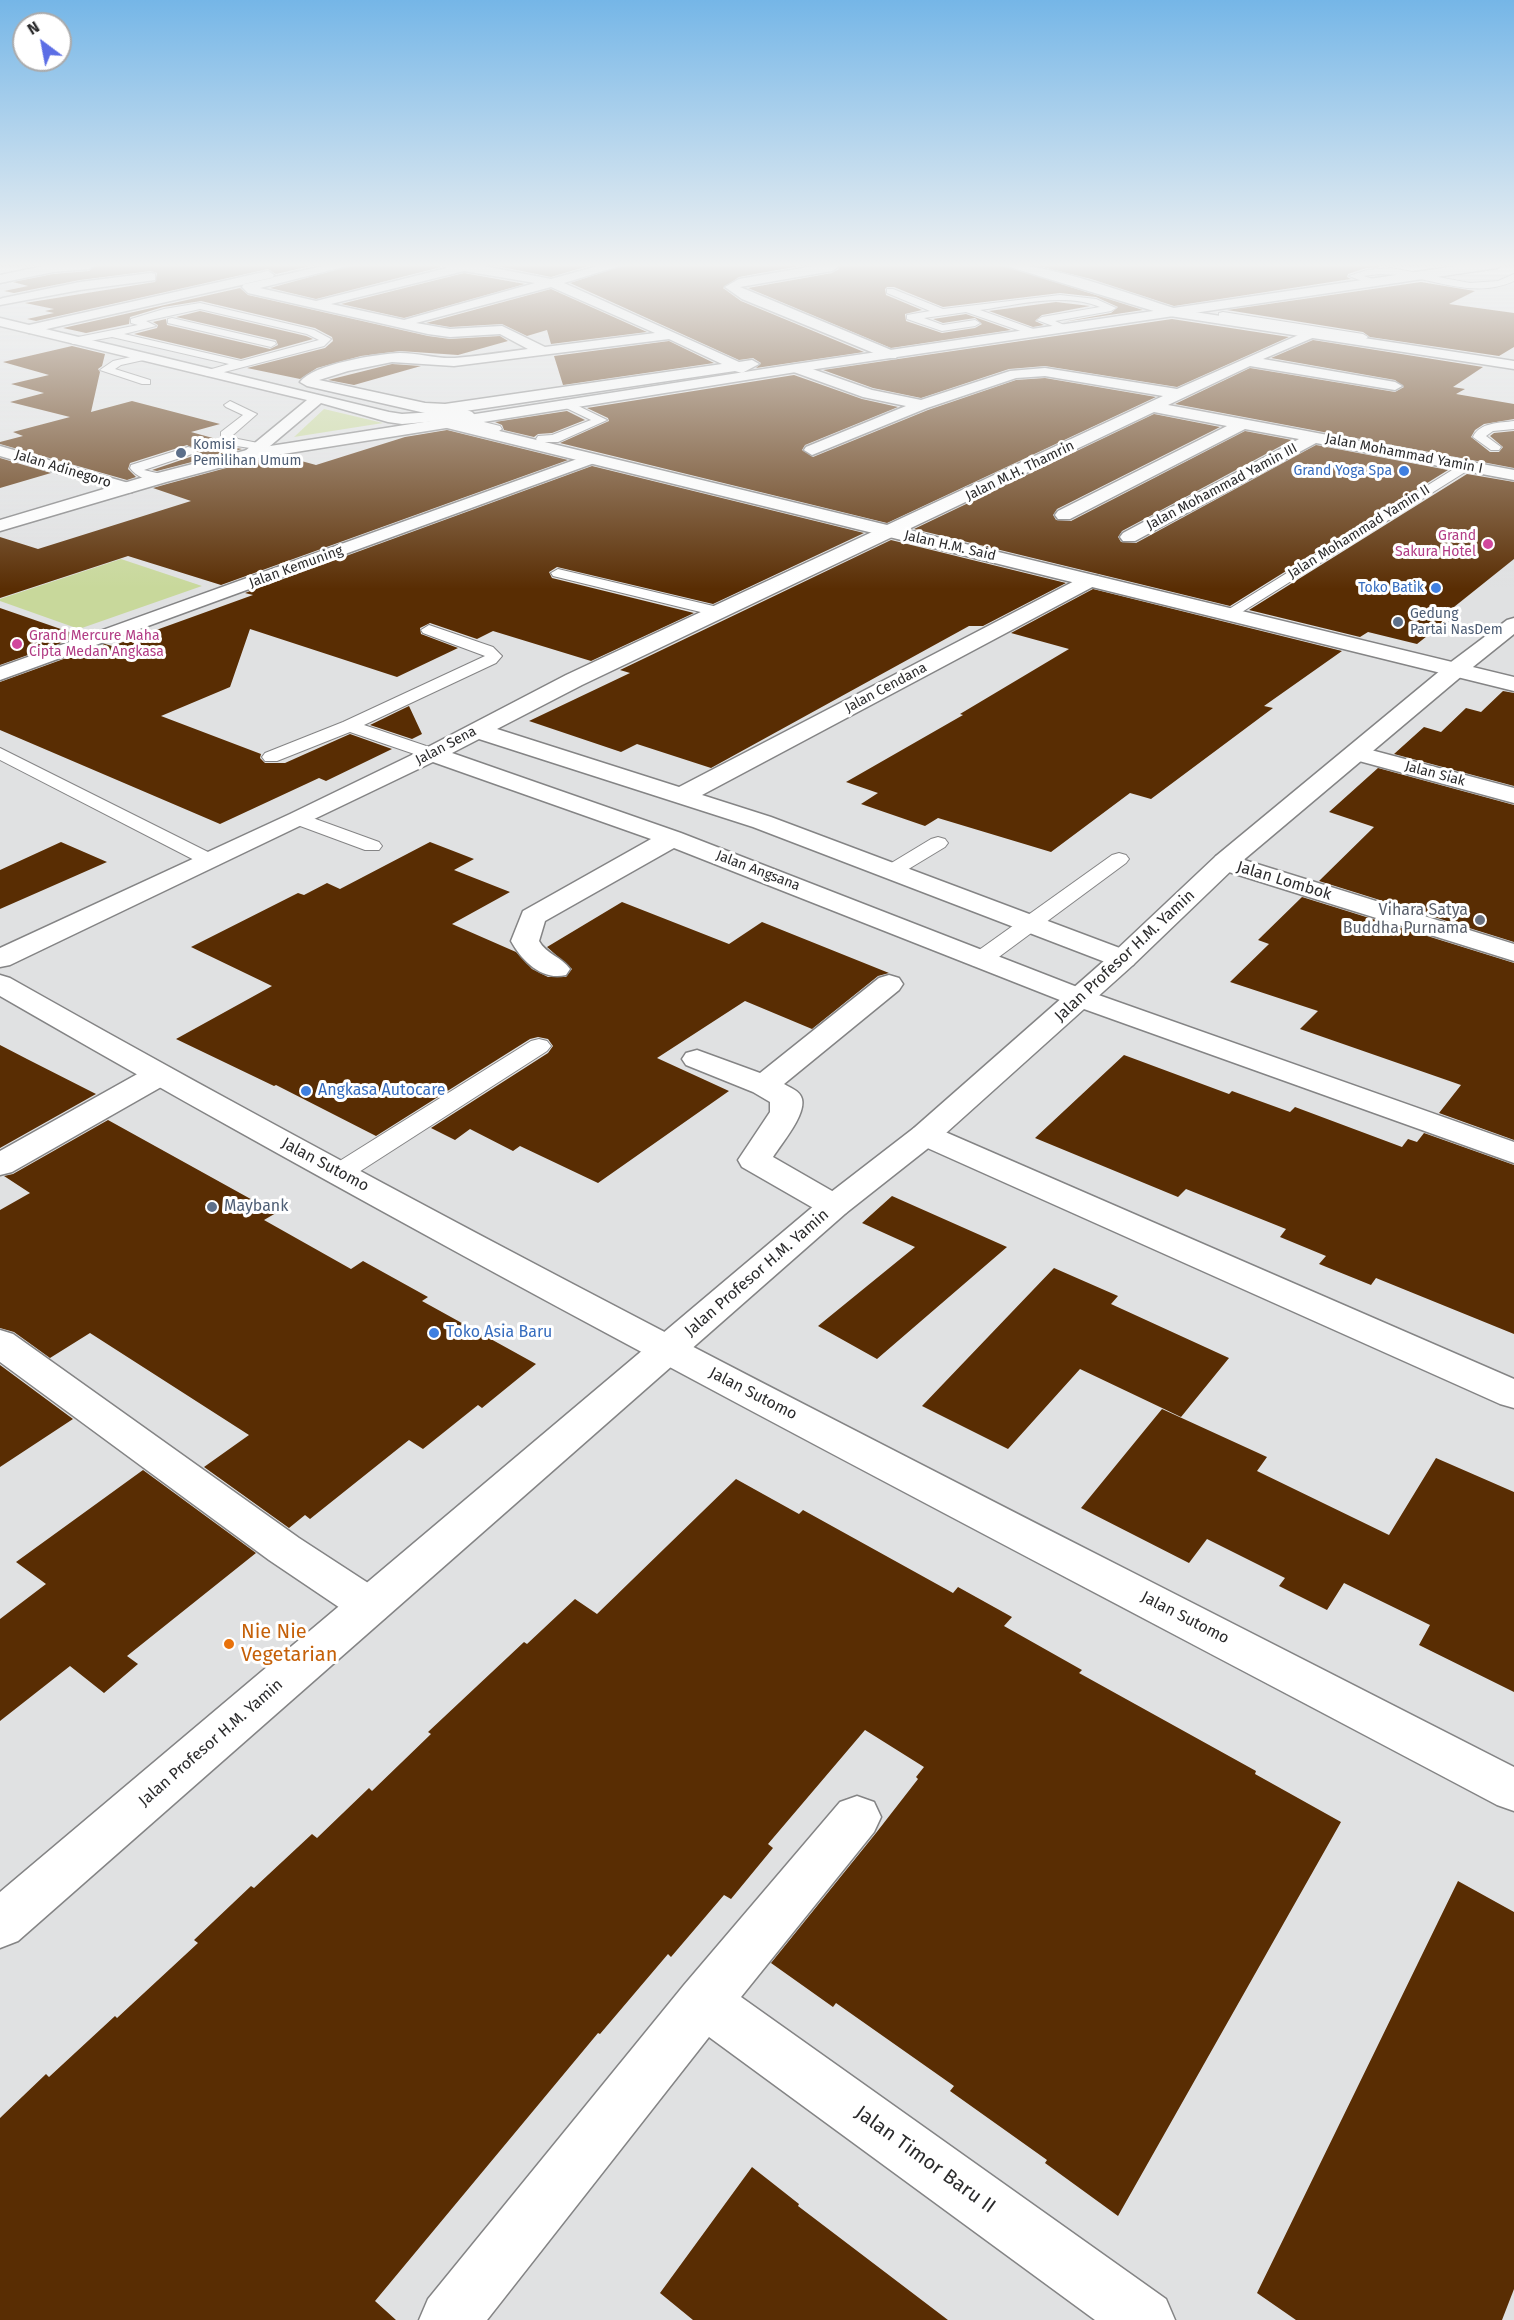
<!DOCTYPE html>
<style>
body{margin:0}
#map{position:relative;width:1514px;height:2320px;overflow:hidden;background:#e0e1e2;font-family:"Fira Sans",sans-serif}
canvas{display:block}
.north{position:absolute;left:12px;top:12px;width:60px;height:60px;box-sizing:border-box;background:#fff;border:2px solid #aaaaab;border-radius:50%;rotate:328deg;font-size:16px;font-weight:700;line-height:24px;text-align:center;color:#2b2b2c}
.north::after{content:'';display:block;margin:auto;width:21px;height:27px;background:#5c6ee5;clip-path:polygon(50% 0,100% 100%,50% 72%,0 100%)}
</style>
<div id="map">
<canvas width="1514" height="2320"></canvas>
<div class="north">N</div>
</div>
<script>
const c = document.querySelector('canvas').getContext('2d');
c.lineJoin = 'round';
function fill(path, color) {
  c.fillStyle = color;
  c.fill(path, 'evenodd');
}
function stroke(path, color, width, dash) {
  c.strokeStyle = color;
  c.lineWidth = width;
  c.lineCap = dash ? 'butt' : 'round';
  c.setLineDash(dash || []);
  c.stroke(path);
}
function label(font, color, halo, rows, align = 'center') {
  c.font = font + ' "Fira Sans",sans-serif';
  c.lineWidth = 6;
  c.setLineDash([]);
  c.textBaseline = 'middle';
  c.strokeStyle = halo;
  c.fillStyle = color;
  for (const [text, x, y, turn = 0] of rows) {
    c.save();
    c.translate(x, y);
    c.rotate((+turn || 0) * Math.PI / 180);
    c.textAlign = isNaN(turn) ? turn : align;
    if (halo) c.strokeText(text, 0, 0);
    c.fillText(text, 0, 0);
    c.restore();
  }
}
fill(new Path2D(`
 M 324,409 L 383,423 L 294,437 Z
 M 121,559 L 202,586 L 79,629 L 0,601 L 0,599 Z`), '#c8d89b');
fill(new Path2D(`
 M 97,264 L 319,264 L 276,274 L 268,269 L 36,321 L 27,319 L 54,313 L 45,311 L 54,309 L 25,303 L 155,282 L 157,273 L 151,271 L 80,280 L 14,293 L 4,291 L 28,286 L 13,282 L 53,274 L 89,271 Z
 M 357,264 L 438,264 L 441,267 L 316,299 L 270,288 Z
 M 487,264 L 595,264 L 551,277 Z
 M 628,264 L 810,264 L 739,277 L 723,288 L 741,301 L 864,352 L 756,368 L 761,363 L 753,358 L 739,360 L 570,283 Z
 M 839,264 L 998,264 L 1143,310 L 1063,322 L 1111,313 L 1118,307 L 1096,297 L 1060,293 L 943,307 L 894,287 L 887,287 L 885,289 L 886,295 L 922,310 L 905,314 L 906,321 L 942,333 L 975,328 L 982,324 L 975,318 L 943,323 L 933,319 L 966,314 L 1011,330 L 891,348 L 748,288 L 832,273 L 839,269 Z
 M 1030,264 L 1373,264 L 1381,267 L 1366,268 L 1348,274 L 1347,277 L 1351,279 L 1174,306 L 1091,279 Z
 M 464,273 L 525,284 L 404,318 L 341,304 Z
 M 1421,282 L 1475,291 L 1449,304 L 1514,313 L 1514,347 L 1499,356 L 1370,337 L 1363,332 L 1227,310 Z
 M 240,288 L 248,295 L 428,336 L 450,339 L 500,336 L 508,341 L 458,355 L 400,351 L 361,356 L 317,368 L 300,379 L 247,368 L 325,348 L 333,341 L 332,337 L 315,328 L 201,301 L 163,307 L 130,317 L 129,324 L 86,333 L 63,328 Z
 M 551,289 L 647,332 L 551,344 L 547,330 L 527,336 L 502,324 L 450,327 L 426,323 Z
 M 1056,302 L 1090,306 L 1042,315 L 1035,321 L 1044,325 L 1033,327 L 989,311 Z
 M 200,311 L 306,336 L 313,339 L 241,359 L 134,334 L 157,328 L 158,325 L 153,322 L 166,319 L 167,325 L 270,349 L 278,345 L 276,340 L 176,317 Z
 M 1172,319 L 1289,337 L 1177,387 L 1045,366 L 1009,369 L 921,398 L 873,388 L 823,370 Z
 M 1313,340 L 1483,367 L 1453,387 L 1465,389 L 1456,394 L 1514,404 L 1514,419 L 1484,424 L 1475,430 L 1471,437 L 1490,452 L 1499,452 L 1503,447 L 1490,436 L 1494,433 L 1514,431 L 1514,468 L 1175,404 L 1250,368 L 1395,392 L 1404,387 L 1395,380 L 1271,358 Z
 M 669,341 L 714,363 L 563,385 L 554,356 Z
 M 72,346 L 105,354 L 102,366 L 98,369 L 100,372 L 91,412 L 132,401 L 220,424 L 191,432 L 220,440 L 230,447 L 242,449 L 157,471 L 152,470 L 193,456 L 196,450 L 187,445 L 130,463 L 128,469 L 136,477 L 127,480 L 0,444 L 0,442 L 23,436 L 13,432 L 70,417 L 10,402 L 44,393 L 11,384 L 49,375 L 3,362 Z
 M 392,364 L 421,366 L 354,385 L 328,380 Z
 M 794,375 L 862,399 L 898,407 L 805,445 L 802,450 L 813,457 L 928,410 L 1016,380 L 1045,378 L 1156,397 L 887,523 L 560,443 L 609,421 L 608,418 L 587,408 Z
 M 567,411 L 585,420 L 552,433 L 538,434 L 534,437 L 504,430 L 502,425 L 495,422 Z
 M 1154,414 L 1220,427 L 1057,509 L 1053,515 L 1056,520 L 1071,521 L 1245,431 L 1292,440 L 1122,531 L 1118,537 L 1121,542 L 1136,543 L 1316,445 L 1448,470 L 1230,606 L 914,529 Z
 M 447,430 L 568,460 L 221,585 L 128,556 L 0,598 L 0,537 L 38,549 L 191,501 L 153,488 L 167,484 L 252,461 L 283,456 L 316,465 L 405,437 Z
 M 0,458 L 51,473 L 0,488 Z
 M 592,466 L 864,533 L 713,604 L 557,567 L 549,572 L 552,578 L 694,613 L 591,661 L 493,631 L 477,639 L 430,623 L 420,628 L 421,634 L 458,648 L 397,677 L 250,629 L 230,687 L 161,716 L 261,754 L 260,758 L 265,763 L 285,763 L 350,734 L 392,749 L 326,781 L 319,778 L 220,824 L 0,730 L 0,682 L 105,644 L 112,646 L 253,595 L 245,593 Z
 M 1467,474 L 1514,482 L 1514,559 L 1444,615 L 1451,617 L 1417,644 L 1368,632 L 1360,637 L 1249,610 Z
 M 891,540 L 1066,583 L 983,626 L 969,626 L 711,768 L 637,744 L 621,752 L 529,721 L 630,673 L 620,670 Z
 M 1093,589 L 1342,651 L 1264,706 L 1273,708 L 1151,799 L 1130,793 L 1051,852 L 938,818 L 925,826 L 861,804 L 878,793 L 846,782 L 963,715 L 960,714 L 1069,649 L 1011,633 Z
 M 0,608 L 81,636 L 0,665 Z
 M 1503,691 L 1514,693 L 1514,786 L 1394,754 L 1424,727 L 1441,732 L 1466,708 L 1481,712 Z
 M 409,706 L 422,734 L 412,739 L 370,725 Z
 M 1378,768 L 1514,805 L 1514,942 L 1319,881 L 1374,827 L 1329,812 Z
 M 61,842 L 107,862 L 0,909 L 0,870 Z
 M 430,842 L 474,859 L 454,870 L 510,892 L 452,924 L 516,952 L 532,969 L 548,977 L 566,977 L 572,969 L 547,947 L 622,902 L 729,944 L 762,922 L 889,973 L 878,976 L 812,1029 L 745,1001 L 657,1058 L 729,1091 L 598,1183 L 520,1146 L 513,1151 L 470,1129 L 455,1140 L 431,1128 L 548,1053 L 553,1046 L 548,1039 L 538,1037 L 530,1039 L 376,1136 L 276,1085 L 274,1086 L 176,1039 L 272,986 L 191,947 L 298,893 L 304,895 L 327,883 L 340,889 Z
 M 1302,897 L 1514,963 L 1514,1140 L 1439,1113 L 1461,1085 L 1300,1029 L 1318,1011 L 1230,982 L 1269,944 L 1258,940 Z
 M 0,1045 L 27,1059 L 96,1094 L 0,1148 Z
 M 1124,1055 L 1229,1094 L 1232,1091 L 1290,1112 L 1295,1107 L 1402,1147 L 1408,1139 L 1417,1142 L 1424,1133 L 1514,1165 L 1514,1334 L 1376,1278 L 1371,1285 L 1319,1264 L 1326,1256 L 1280,1237 L 1286,1229 L 1186,1189 L 1178,1197 L 1035,1138 Z
 M 108,1120 L 276,1213 L 264,1220 L 351,1269 L 363,1261 L 428,1297 L 422,1301 L 536,1364 L 482,1408 L 478,1405 L 423,1449 L 409,1440 L 310,1519 L 305,1515 L 289,1528 L 204,1467 L 249,1435 L 90,1333 L 50,1358 L 14,1332 L 0,1328 L 0,1210 L 30,1193 L 4,1176 L 13,1174 Z
 M 892,1196 L 1007,1247 L 877,1359 L 818,1326 L 915,1247 L 862,1223 Z
 M 1054,1268 L 1118,1296 L 1111,1304 L 1229,1358 L 1181,1417 L 1080,1369 L 1008,1449 L 922,1406 Z
 M 0,1365 L 73,1419 L 0,1467 Z
 M 1162,1409 L 1267,1457 L 1257,1471 L 1389,1535 L 1436,1458 L 1514,1492 L 1514,1692 L 1419,1645 L 1430,1625 L 1344,1583 L 1327,1610 L 1279,1586 L 1285,1578 L 1207,1539 L 1189,1563 L 1081,1508 Z
 M 143,1470 L 256,1553 L 127,1656 L 138,1664 L 104,1693 L 70,1666 L 0,1721 L 0,1619 L 46,1584 L 16,1562 Z
 M 736,1479 L 799,1514 L 803,1510 L 953,1593 L 958,1587 L 1012,1617 L 1004,1626 L 1082,1670 L 1079,1673 L 1256,1771 L 1255,1774 L 1341,1822 L 1118,2216 L 1045,2163 L 1047,2160 L 950,2091 L 954,2086 L 836,2003 L 833,2007 L 771,1963 L 876,1833 L 918,1779 L 916,1777 L 924,1767 L 865,1730 L 768,1844 L 773,1848 L 731,1899 L 724,1895 L 671,1957 L 668,1954 L 600,2034 L 598,2033 L 375,2301 L 396,2320 L 0,2320 L 0,2118 L 46,2074 L 49,2077 L 115,2016 L 117,2018 L 198,1943 L 194,1940 L 251,1886 L 254,1888 L 312,1834 L 317,1838 L 369,1788 L 372,1791 L 431,1734 L 428,1732 L 524,1642 L 527,1644 L 575,1599 L 597,1614 Z
 M 1458,1881 L 1514,1912 L 1514,2289 L 1502,2320 L 1296,2320 L 1257,2293 Z
 M 752,2167 L 799,2204 L 798,2206 L 948,2320 L 693,2320 L 660,2293 Z`), '#592d03');
const lane = new Path2D(`
 M 1391,268 L 1470,283 L 1498,281 L 1514,274 L 1514,281 C 1465,304 1415,266 1364,276 L 1378,281 L 1380,283 L 1375,286 L 1349,276 L 1367,270 Z
 M 887,289 L 893,289 L 943,309 L 1060,295 L 1096,299 L 1116,308 L 1111,311 L 1055,321 L 1071,328 L 1066,331 L 1037,320 L 1042,317 L 1100,307 C 1064,292 1017,305 980,310 L 1039,331 L 1040,333 L 1035,336 L 966,312 L 924,318 L 943,325 L 975,320 L 980,323 L 975,326 L 942,331 L 907,319 L 907,315 L 930,311 L 887,293 Z
 M 200,303 L 314,330 L 331,339 L 324,346 L 209,376 L 205,375 L 205,371 L 229,364 L 112,337 L 73,344 L 68,341 L 73,338 L 138,325 L 131,323 L 131,319 L 164,309 ZM 200,309 L 307,334 L 319,340 L 241,361 L 124,334 L 156,326 L 146,321 Z
 M 1223,312 L 1363,334 L 1368,337 L 1359,344 L 1355,343 L 1355,339 L 1219,317 L 1219,313 Z
 M 172,318 L 275,342 L 276,344 L 271,347 L 168,323 L 168,319 Z
 M 144,354 L 148,355 L 148,359 L 121,365 L 115,369 L 150,380 L 150,384 L 142,384 L 100,370 L 113,361 Z
 M 566,400 L 607,420 L 558,442 L 538,442 L 536,439 L 538,436 L 552,435 L 591,420 L 562,406 L 560,404 Z
 M 230,401 L 257,414 L 233,435 L 238,439 L 263,444 L 265,447 L 263,450 L 230,445 L 221,438 L 221,432 L 243,415 L 226,407 L 224,405 Z
 M 460,416 L 500,426 L 502,429 L 496,433 L 456,423 L 456,417 Z
 M 1514,421 L 1514,429 L 1493,431 L 1486,436 L 1501,447 L 1499,450 L 1491,450 L 1473,437 C 1480,422 1500,423 1514,421 Z
 M 188,447 L 192,448 L 194,451 L 192,454 L 144,470 L 165,475 L 167,478 L 165,481 C 152,483 137,478 130,468 L 131,465 Z
 M 1465,462 L 1470,463 L 1471,466 L 1470,469 L 1234,617 L 1224,617 L 1221,614 Z
 M 558,569 L 726,609 L 729,612 L 721,617 L 553,576 L 551,573 Z
 M 429,625 L 493,647 L 502,656 L 496,663 L 364,725 L 438,750 L 441,754 L 438,758 L 426,758 L 350,732 L 277,761 L 265,761 L 262,757 L 265,753 L 343,722 L 485,656 L 423,633 L 421,630 Z
 M 0,748 L 218,857 L 221,861 L 218,865 L 204,865 L 0,760 Z
 M 299,813 L 379,842 L 382,846 L 379,850 L 365,850 L 292,823 L 289,819 L 292,815 Z
 M 938,837 L 945,839 L 948,843 L 945,847 L 897,876 L 883,876 L 880,872 L 883,868 L 931,839 Z
 M 1119,853 L 1126,855 L 1129,859 L 1126,863 L 988,965 L 980,967 L 972,965 L 969,960 L 972,955 L 1112,855 Z
 M 539,1039 L 547,1041 L 551,1046 L 547,1051 L 348,1179 L 339,1181 L 330,1179 L 326,1173 L 330,1167 L 531,1041 Z`);
const street = new Path2D(`
 M 53,264 L 95,265 L 89,269 L 53,272 L 0,283 L 0,275 Z
 M 331,264 L 355,264 L 260,288 L 316,301 L 447,268 L 440,264 L 473,264 L 551,279 L 605,264 L 626,264 L 564,283 L 739,362 L 752,360 L 759,364 L 742,373 L 735,371 L 445,414 L 425,413 L 307,386 L 300,382 C 313,364 377,354 400,353 C 418,353 436,359 455,358 C 479,356 504,352 528,349 L 500,334 L 450,337 L 428,334 L 248,293 L 242,287 L 244,284 ZM 464,271 L 535,283 L 404,320 L 331,304 ZM 551,287 L 655,333 L 545,347 L 502,326 L 450,329 L 416,323 ZM 669,339 L 722,364 L 445,404 L 425,403 L 319,380 L 348,371 L 392,362 L 454,366 Z
 M 826,264 L 836,264 L 838,267 L 832,271 L 740,287 L 896,352 L 898,355 L 896,358 L 886,358 L 742,299 L 725,287 L 739,279 Z
 M 1000,264 C 1053,264 1128,294 1180,310 L 1182,313 L 1180,316 L 1170,316 Z
 M 268,271 L 274,275 L 272,278 L 29,333 L 22,329 L 29,325 Z
 M 151,273 L 155,274 L 155,280 L 80,290 L 0,305 L 0,299 L 3,298 L 80,282 Z
 M 1312,329 L 1317,330 L 1319,333 L 1317,336 L 1263,359 L 1395,382 L 1402,386 L 1395,390 L 1250,366 L 1168,405 L 1514,470 L 1514,480 L 1316,443 L 1135,541 L 1123,541 L 1120,537 L 1123,533 L 1299,439 L 1245,429 L 1070,519 L 1058,519 L 1055,515 L 1058,511 L 1227,426 L 1154,412 L 582,685 L 497,729 L 679,787 L 1084,576 L 1098,576 L 1101,580 L 1098,584 L 702,795 L 771,817 L 1133,953 L 1137,959 L 1133,965 L 1123,967 L 1113,965 L 753,827 L 479,739 L 452,753 L 681,833 L 1090,992 L 1514,1142 L 1514,1163 L 1070,1004 L 674,848 L 545,921 L 539,941 C 546,954 562,957 570,969 L 566,975 C 542,981 522,961 511,941 L 523,911 L 651,839 L 433,762 L 10,965 L 0,967 L 0,948 L 290,814 L 424,749 L 566,675 L 1163,396 L 1045,376 L 1016,378 L 927,408 L 812,455 L 804,450 L 806,447 L 906,406 L 863,397 L 791,371 L 789,368 L 791,365 L 801,365 L 872,390 L 921,400 L 1010,371 L 1045,368 L 1177,389 Z
 M 0,446 L 132,484 L 135,488 L 132,492 L 126,493 L 0,456 Z
 M 591,454 L 599,459 L 597,462 L 0,680 L 0,667 Z
 M 1356,746 L 1514,788 L 1514,803 L 1348,758 L 1344,753 L 1348,748 Z
 M 1225,854 L 1514,944 L 1514,961 L 1216,868 L 1212,862 L 1216,856 Z
 M 889,975 L 899,978 L 903,984 L 899,990 L 784,1084 C 791,1088 800,1091 802,1099 C 806,1115 782,1143 773,1157 L 846,1199 L 851,1206 L 846,1213 L 834,1217 L 822,1213 L 742,1167 L 738,1160 L 770,1112 L 770,1102 L 753,1092 L 686,1065 L 682,1059 L 686,1053 L 697,1050 L 760,1073 L 879,978 Z
 M 159,1066 L 170,1068 L 174,1075 L 170,1082 L 12,1172 L 0,1175 L 0,1151 L 148,1068 Z
 M 925,1125 L 936,1128 L 1514,1379 L 1514,1408 L 1500,1404 L 914,1142 L 909,1135 L 914,1128 Z
 M 0,1330 L 13,1334 L 299,1538 L 385,1594 L 392,1606 L 385,1618 L 370,1623 L 355,1618 L 269,1560 L 0,1362 Z
 M 857,1796 L 874,1802 L 881,1817 L 874,1832 L 741,1997 L 1166,2299 L 1175,2320 L 1095,2320 L 709,2037 L 487,2320 L 419,2320 L 428,2299 L 684,1985 L 840,1802 Z`);
const secondary = new Path2D(`
 M 1175,309 L 1514,361 L 1514,369 L 1170,316 L 1168,313 L 1170,310 Z
 M 0,318 L 389,412 L 402,414 L 467,410 L 472,412 L 475,415 L 472,418 L 454,420 L 1514,677 L 1514,691 L 439,426 L 438,421 L 402,424 L 388,422 L 321,403 L 257,457 L 251,459 L 243,454 L 245,451 L 307,400 L 0,326 Z
 M 0,975 L 10,978 C 503,1257 1010,1509 1514,1767 L 1514,1811 L 1497,1805 C 996,1539 491,1280 0,996 Z`);
const primary = new Path2D(`
 M 1470,264 L 1503,264 L 1497,268 L 796,372 L 252,459 L 166,482 L 0,531 L 0,520 L 154,474 L 251,449 L 796,364 Z
 M 1514,618 L 1514,634 L 1463,675 L 1234,868 L 1133,965 L 936,1142 L 846,1213 L 18,1941 L 0,1948 L 0,1892 L 822,1199 L 914,1128 L 1113,953 L 1216,856 L 1447,665 L 1507,620 Z`);
stroke(lane, '#848485', 2);
stroke(street, '#848485', 3);
stroke(secondary, '#848485', 3);
stroke(primary, '#848485', 3);
fill(lane, '#fff');
fill(street, '#fff');
fill(secondary, '#fff');
fill(primary, '#fff');
const sky = c.createLinearGradient(0, 0, 0, 589);
sky.addColorStop(0, '#75b6e7');
sky.addColorStop(0.45, '#f1f2f2');
sky.addColorStop(1, '#f1f2f200');
c.fillStyle = sky;
c.fillRect(0, 0, 1514, 589);
for (const [x, y, r, color] of [
 [181,453,6,"#5c6f8a"],
 [1404,471,6,"#3f7fe0"],
 [1488,544,6,"#d1479c"],
 [1436,588,6,"#3f7fe0"],
 [1398,622,6,"#5c6f8a"],
 [17,644,6,"#d1479c"],
 [1480,920,6,"#6b7280"],
 [306,1091,6,"#3f7fe0"],
 [212,1207,6,"#5c6f8a"],
 [434,1333,6,"#3f7fe0"],
 [229,1644,6,"#e8710a"]
]) {
  const dot = new Path2D();
  dot.arc(x, y, r, 0, 2 * Math.PI);
  c.fillStyle = color;
  c.fill(dot);
  stroke(dot, '#fff', 2);
}
label('14px', '#4e5e75', '#fff', [
 ["Komisi",193,445],
 ["Pemilihan Umum",193,461],
 ["Gedung",1410,614],
 ["Partai NasDem",1410,630]
], 'left');
label('14px', '#2b2b2c', '#fff', [
 ["Jalan Mohammad Yamin I",1404,454,11],
 ["Jalan Adinegoro",63,469,17],
 ["Jalan M.H. Thamrin",1020,471,-26],
 ["Jalan Mohammad Yamin III",1222,487,-28],
 ["Jalan Mohammad Yamin II",1359,532,-32],
 ["Jalan H.M. Said",950,546,13],
 ["Jalan Kemuning",296,567,-20],
 ["Jalan Cendana",886,688,-28],
 ["Jalan Sena",446,746,-28],
 ["Jalan Siak",1435,774,15],
 ["Jalan Angsana",758,871,21]
]);
label('14px', '#366cbe', '#fff', [
 ["Grand Yoga Spa",1392,471],
 ["Toko Batik",1424,588]
], 'right');
label('14px', '#b23c85', '#fff', [
 ["Grand",1476,536],
 ["Sakura Hotel",1476,552],
 ["Grand Mercure Maha",29,636,"left"],
 ["Cipta Medan Angkasa",29,652,"left"]
], 'right');
label('16px', '#2b2b2c', '#fff', [
 ["Jalan Lombok",1284,881,17],
 ["Jalan Profesor H.M. Yamin",1125,956,-43],
 ["Jalan Sutomo",325,1165,28],
 ["Jalan Profesor H.M. Yamin",757,1273,-41],
 ["Jalan Sutomo",753,1394,27],
 ["Jalan Sutomo",1185,1618,27],
 ["Jalan Profesor H.M. Yamin",211,1743,-41]
]);
label('16px', '#5b616d', '#fff', [
 ["Vihara Satya",1468,911],
 ["Buddha Purnama",1468,929]
], 'right');
label('16px', '#366cbe', '#fff', [
 ["Angkasa Autocare",318,1091],
 ["Toko Asia Baru",446,1333]
], 'left');
label('16px', '#4e5e75', '#fff', [
 ["Maybank",224,1207]
], 'left');
label('20px', '#c56008', '#fff', [
 ["Nie Nie",241,1632],
 ["Vegetarian",241,1655]
], 'left');
label('20px', '#2b2b2c', '#fff', [
 ["Jalan Timor Baru II",925,2160,36]
]);
</script>
